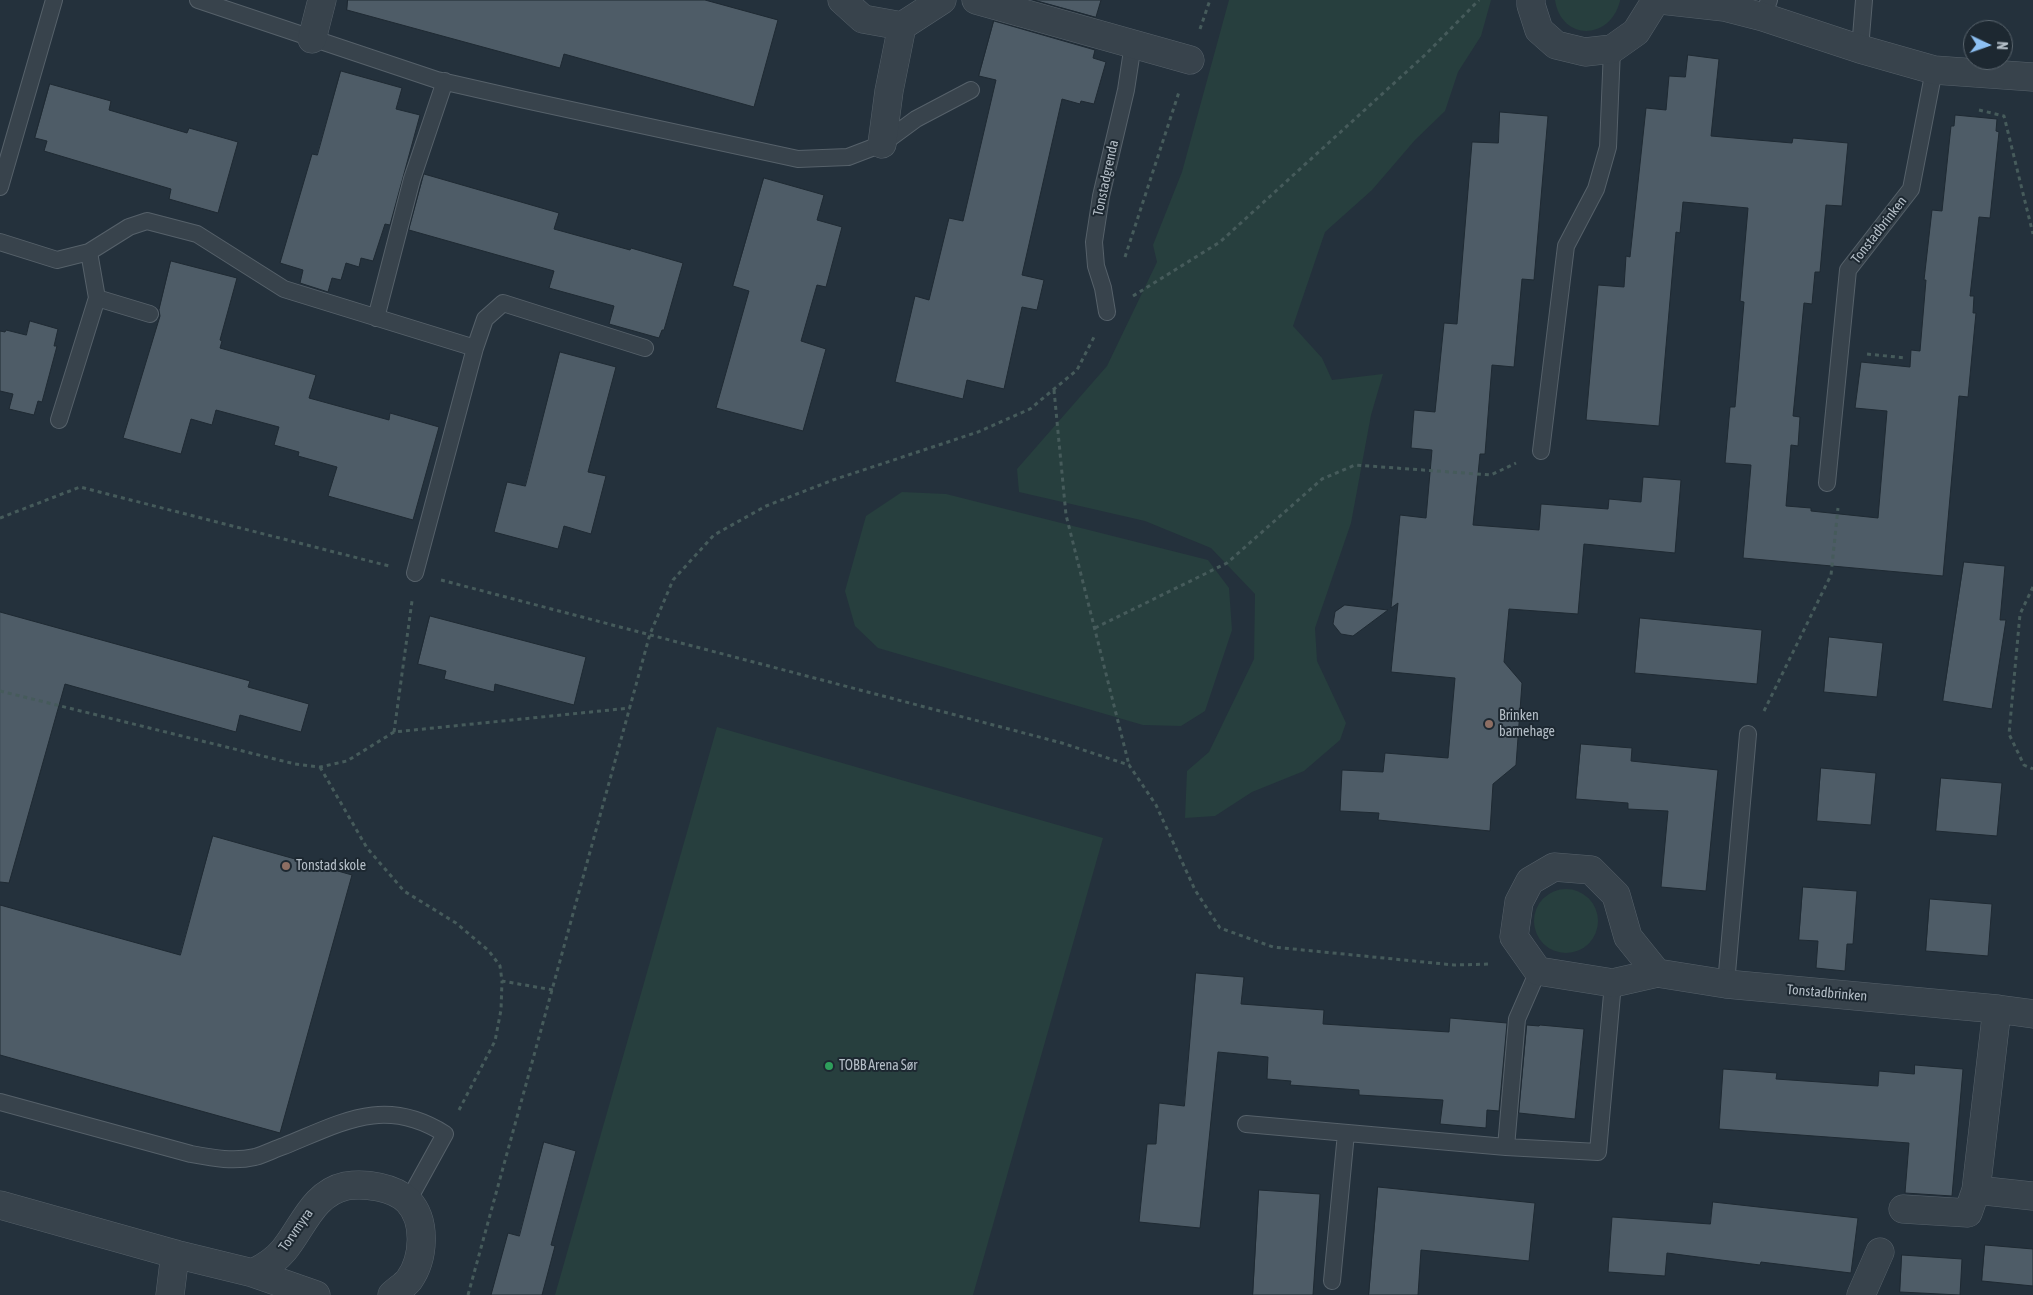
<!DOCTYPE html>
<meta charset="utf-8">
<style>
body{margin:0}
#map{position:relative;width:2033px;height:1295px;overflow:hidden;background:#24313c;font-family:"Asap Condensed",sans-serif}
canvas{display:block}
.north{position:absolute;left:1963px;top:20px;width:50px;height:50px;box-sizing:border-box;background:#1d2831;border:1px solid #59646d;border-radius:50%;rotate:93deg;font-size:14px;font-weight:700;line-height:20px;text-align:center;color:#b4bec7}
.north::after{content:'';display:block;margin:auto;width:18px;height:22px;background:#8dc0f3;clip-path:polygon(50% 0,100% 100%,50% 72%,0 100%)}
</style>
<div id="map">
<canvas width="2033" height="1295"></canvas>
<div class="north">N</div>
</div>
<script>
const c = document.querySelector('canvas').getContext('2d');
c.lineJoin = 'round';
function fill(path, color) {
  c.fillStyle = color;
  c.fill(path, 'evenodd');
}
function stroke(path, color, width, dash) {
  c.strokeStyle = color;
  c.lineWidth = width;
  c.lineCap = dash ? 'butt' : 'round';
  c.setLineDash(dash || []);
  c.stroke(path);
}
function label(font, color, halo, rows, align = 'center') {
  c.font = font + ' "Asap Condensed",sans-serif';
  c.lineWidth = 4;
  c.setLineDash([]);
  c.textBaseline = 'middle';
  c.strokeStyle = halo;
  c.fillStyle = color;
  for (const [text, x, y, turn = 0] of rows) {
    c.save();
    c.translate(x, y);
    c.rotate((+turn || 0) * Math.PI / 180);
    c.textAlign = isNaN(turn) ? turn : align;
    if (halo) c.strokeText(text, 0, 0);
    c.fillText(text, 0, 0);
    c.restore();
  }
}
fill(new Path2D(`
 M 1229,0 L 1491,0 L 1481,36 L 1458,72 L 1445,111 L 1415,140 L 1372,190 L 1325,232 L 1293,326 L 1322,358 L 1332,380 L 1383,374 L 1371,415 L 1351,523 L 1315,628 L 1317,661 L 1346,723 L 1340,740 L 1304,771 L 1252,792 L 1215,816 L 1185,818 L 1187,771 L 1209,752 L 1254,659 L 1255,594 L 1211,548 L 1145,521 L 1019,492 L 1017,469 L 1107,366 L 1157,262 L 1153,245 L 1182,172 Z
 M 1555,0 L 1620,0 L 1620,1 C 1610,41 1561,41 1555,0 Z
 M 902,492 L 946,494 L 1208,560 L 1229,588 L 1232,630 L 1205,711 L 1181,726 L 1143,725 L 878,648 L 855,626 L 845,591 L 866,516 Z
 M 717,727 L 1103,838 L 973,1295 L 555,1295 Z
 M1534 921a32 32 0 1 1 64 0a32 32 0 1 1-64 0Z`), '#273f3e');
const building = new Path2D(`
 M 348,0 L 705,0 L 778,20 L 754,107 L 564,54 L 560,68 L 347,10 Z
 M 1034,0 L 1101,0 L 1096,17 Z
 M 994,21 L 1095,50 L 1093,58 L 1106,62 L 1094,104 L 1081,101 L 1080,104 L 1062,99 L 1022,275 L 1044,280 L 1037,310 L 1022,307 L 1004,389 L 967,380 L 963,399 L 895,382 L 915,296 L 929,300 L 949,218 L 963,221 L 996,80 L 979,76 Z
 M 1688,55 L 1719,59 L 1711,136 L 1792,143 L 1793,138 L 1848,143 L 1842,206 L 1826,205 L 1820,272 L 1815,272 L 1812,304 L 1804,303 L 1793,416 L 1800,417 L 1798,446 L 1791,445 L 1786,506 L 1811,508 L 1811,511 L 1878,518 L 1887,411 L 1855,408 L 1861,362 L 1910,367 L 1911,350 L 1920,351 L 1926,280 L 1924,280 L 1932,210 L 1942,211 L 1951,126 L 1954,126 L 1955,115 L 1997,119 L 1996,131 L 1999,132 L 1990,218 L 1979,217 L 1970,296 L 1974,296 L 1973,313 L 1976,313 L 1968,397 L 1959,396 L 1943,576 L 1743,558 L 1751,465 L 1725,463 L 1730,407 L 1735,407 L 1744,302 L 1740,301 L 1748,208 L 1683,202 L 1680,233 L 1676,232 L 1659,426 L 1586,420 L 1598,285 L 1624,287 L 1626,256 L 1630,257 L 1646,108 L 1666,110 L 1669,76 L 1685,77 Z
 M 341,71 L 402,88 L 396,109 L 420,115 L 390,225 L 385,224 L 373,261 L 361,258 L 359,267 L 346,263 L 341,280 L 332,278 L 328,292 L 300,283 L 303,270 L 280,263 L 312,154 L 317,155 Z
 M 50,84 L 111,101 L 109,110 L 187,133 L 189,128 L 238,142 L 218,213 L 169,199 L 171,189 L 44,151 L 47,141 L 35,138 Z
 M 1500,112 L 1548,116 L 1534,280 L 1522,279 L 1514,367 L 1492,365 L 1485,454 L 1480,454 L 1473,525 L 1539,530 L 1541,504 L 1608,509 L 1609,499 L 1641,502 L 1643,477 L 1681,480 L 1675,553 L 1584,544 L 1578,614 L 1509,609 L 1504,662 L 1522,683 L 1516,765 L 1493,784 L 1490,831 L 1378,820 L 1379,813 L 1340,811 L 1342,770 L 1383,772 L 1385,753 L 1448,758 L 1455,678 L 1391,672 L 1398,603 L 1391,608 L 1400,515 L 1426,518 L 1432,450 L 1411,448 L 1414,410 L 1435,412 L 1444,323 L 1457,324 L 1472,142 L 1498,143 Z
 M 424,174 L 559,213 L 554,229 L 630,250 L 631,248 L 683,263 L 664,330 L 662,330 L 659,338 L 609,324 L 614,306 L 549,288 L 554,271 L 409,230 Z
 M 764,178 L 824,195 L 817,220 L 842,227 L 826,287 L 817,285 L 801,341 L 826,349 L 803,431 L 716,408 L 749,291 L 733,286 Z
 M 171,261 L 237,278 L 220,340 L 222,341 L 220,348 L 316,375 L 309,398 L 389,420 L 390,413 L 439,427 L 413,520 L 328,496 L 337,467 L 298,456 L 299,452 L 274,445 L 279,427 L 216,410 L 212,425 L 191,419 L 181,454 L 123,438 L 160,316 L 159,310 Z
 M 30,321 L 58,329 L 54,346 L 57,346 L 42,402 L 38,401 L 34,415 L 9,409 L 13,394 L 0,391 L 0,331 L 5,332 L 6,330 L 26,335 Z
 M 560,352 L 616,367 L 588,472 L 606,476 L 591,534 L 564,526 L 558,549 L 494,532 L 507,482 L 525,486 Z
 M 1964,562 L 2005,566 L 2000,620 L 2006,620 L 1992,709 L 1943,701 Z
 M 1345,605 L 1388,610 L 1353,636 L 1341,634 L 1333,624 L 1335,612 Z
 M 0,612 L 250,681 L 248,687 L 309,704 L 301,732 L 240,715 L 236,732 L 65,684 L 9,883 L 0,882 Z
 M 430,616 L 586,657 L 574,705 L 495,684 L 494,692 L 444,679 L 446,671 L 418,664 Z
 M 1640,618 L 1762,630 L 1757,684 L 1635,673 Z
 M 1829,637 L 1883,643 L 1877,697 L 1824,692 Z
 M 1581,744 L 1632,748 L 1631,761 L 1718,770 L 1706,891 L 1661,887 L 1668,811 L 1628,809 L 1628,803 L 1576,799 Z
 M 1821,768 L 1876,773 L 1871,825 L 1817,821 Z
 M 1941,778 L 2002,783 L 1997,836 L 1936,831 Z
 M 213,836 L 352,875 L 280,1133 L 0,1055 L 0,905 L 180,955 Z
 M 1803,887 L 1857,891 L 1853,944 L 1847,944 L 1845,971 L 1816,968 L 1818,941 L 1799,940 Z
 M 1930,899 L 1992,904 L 1988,956 L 1926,951 Z
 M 1196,973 L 1244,977 L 1241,1004 L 1324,1010 L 1323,1024 L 1449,1032 L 1450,1018 L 1507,1023 L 1499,1111 L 1487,1110 L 1486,1128 L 1440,1124 L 1443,1100 L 1359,1095 L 1359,1090 L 1290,1085 L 1291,1081 L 1267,1079 L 1268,1057 L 1218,1052 L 1200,1228 L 1139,1222 L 1147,1144 L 1156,1144 L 1159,1103 L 1184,1106 Z
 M 1527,1025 L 1539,1026 L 1540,1025 L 1584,1029 L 1575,1119 L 1519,1113 Z
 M 1915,1065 L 1963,1069 L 1952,1196 L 1905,1193 L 1909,1143 L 1719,1129 L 1723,1069 L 1777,1073 L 1776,1079 L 1878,1086 L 1879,1071 L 1914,1074 Z
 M 544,1142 L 576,1151 L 551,1245 L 555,1246 L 542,1295 L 491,1295 L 508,1233 L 519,1236 Z
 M 1378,1187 L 1535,1203 L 1529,1261 L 1421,1250 L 1418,1295 L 1369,1295 Z
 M 1259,1190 L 1320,1194 L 1313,1295 L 1253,1295 Z
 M 1713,1202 L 1858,1218 L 1851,1273 L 1761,1262 L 1760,1265 L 1667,1253 L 1665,1276 L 1608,1272 L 1612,1217 L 1710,1224 Z
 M 1985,1245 L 2033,1249 L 2033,1286 L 1982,1281 Z
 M 1902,1255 L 1962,1259 L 1960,1295 L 1900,1292 Z`);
fill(building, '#4e5c67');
stroke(building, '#1f2a33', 1);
const lane = new Path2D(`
 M 198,0 L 437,80 L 525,100 L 798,159 L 848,157 L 882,144 L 916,119 L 971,90
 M 1763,17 L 1769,0
 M 1860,49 L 1864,0
 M 0,187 L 54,0
 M 0,242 L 57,260 L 89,252 L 129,227 L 147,221 L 197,234 L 284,289 L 475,348 L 415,573
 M 97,298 L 150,314
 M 1107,312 L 1103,288 L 1096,266 L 1094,242 L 1101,196 L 1126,90 L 1133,44
 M 376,318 L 412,179 L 445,81
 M 475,348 L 485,319 L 503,303 L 645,348
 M 59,420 L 97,298 L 89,252
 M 1541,451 L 1566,246 L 1596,189 L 1608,147 L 1612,49
 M 1827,483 L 1848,270 L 1911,189 L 1934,70
 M 1726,984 L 1748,734
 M 0,1102 L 191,1154 C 213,1158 234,1162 255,1157 C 265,1154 275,1149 284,1146 C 343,1122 385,1096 445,1134 L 408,1201
 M 1246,1124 L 1506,1147 L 1598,1152 L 1613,983
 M 1506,1147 L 1517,1019 L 1538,971
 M 1332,1281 L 1346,1133`);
const street = new Path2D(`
 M 842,0 L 863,19 L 902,26 L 942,0
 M 976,0 L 1190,60
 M 1531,0 L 1531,5 L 1539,30 L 1556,45 L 1585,52 L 1612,49 L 1636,32 L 1656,0
 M 1661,0 L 1724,7 L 1763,17 L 1860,49 L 1934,70 L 2033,77
 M 312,39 L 322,0
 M 882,144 L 889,91 L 902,26
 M 1657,973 L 1628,937 L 1616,895 L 1591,870 L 1554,867 L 1530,881 L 1519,902 L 1514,937 L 1538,971 L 1613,983 L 1657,973 L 1726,984 L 1997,1009 L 2033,1014
 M 1976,1190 L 2033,1196
 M 0,1205 L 175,1254 L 253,1273 L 316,1295
 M 1903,1209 L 1968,1213 L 1976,1190 L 1997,1009
 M 253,1273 C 265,1267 276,1260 284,1250 C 303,1227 313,1193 346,1186 C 365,1183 394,1187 408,1201 C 427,1221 424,1259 409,1280 C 405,1285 397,1290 392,1295
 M 170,1295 L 175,1254
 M 1861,1295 L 1880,1252`);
stroke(lane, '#56616a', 18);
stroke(street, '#56616a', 29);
stroke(new Path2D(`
 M 1200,29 L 1210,0
 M 1979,110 L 2004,116 L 2033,234
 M 1125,257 L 1179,92
 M 1133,296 L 1220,242 L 1426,54 L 1479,0
 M 1867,354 L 1906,358
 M 1054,390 L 1066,515 L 1129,765
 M 0,518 L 80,487 L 389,566
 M 441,580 L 1062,743 L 1129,765 L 1156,805 L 1195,890 L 1220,928 L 1273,947 L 1454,965 L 1492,964
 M 2033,587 L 2020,614 L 2009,734 L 2024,765 L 2033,769
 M 1095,628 L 1227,563 L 1322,479 L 1355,465 L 1491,475 L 1516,463
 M 0,691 L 295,764 L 320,767 L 347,761 L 394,732 L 630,708
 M 1764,711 L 1831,575 L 1838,508
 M 394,732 L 412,601
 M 320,767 L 367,848 L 404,891 L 456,923 L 489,951 L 500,966 L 502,981 L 553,990
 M 459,1110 L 495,1041 L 501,1010 L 502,981
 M 468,1295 L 650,634 L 673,580 L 714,535 L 766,506 L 833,480 L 978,432 L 1030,409 L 1077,370 L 1094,337`), '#465b5b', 3, [4, 4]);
stroke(lane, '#38434c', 16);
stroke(street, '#38434c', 28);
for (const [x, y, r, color] of [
 [1489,724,5,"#8d6e63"],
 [286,866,5,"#8d6e63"],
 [829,1066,5,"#2e9e5b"]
]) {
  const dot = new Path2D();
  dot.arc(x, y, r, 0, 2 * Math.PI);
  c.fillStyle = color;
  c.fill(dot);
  stroke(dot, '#1d2831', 2);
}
label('14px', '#b4bec7', '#1d2831', [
 ["Tonstadgrenda",1106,178,-78],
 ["Tonstadbrinken",1879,230,-52],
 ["Tonstadbrinken",1827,993,5],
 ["Torvmyra",296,1230,-55]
]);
label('14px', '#b4bec7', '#1d2831', [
 ["Brinken",1499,716],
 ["barnehage",1499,732],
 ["Tonstad skole",296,866],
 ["TOBB Arena Sør",839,1066]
], 'left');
</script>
